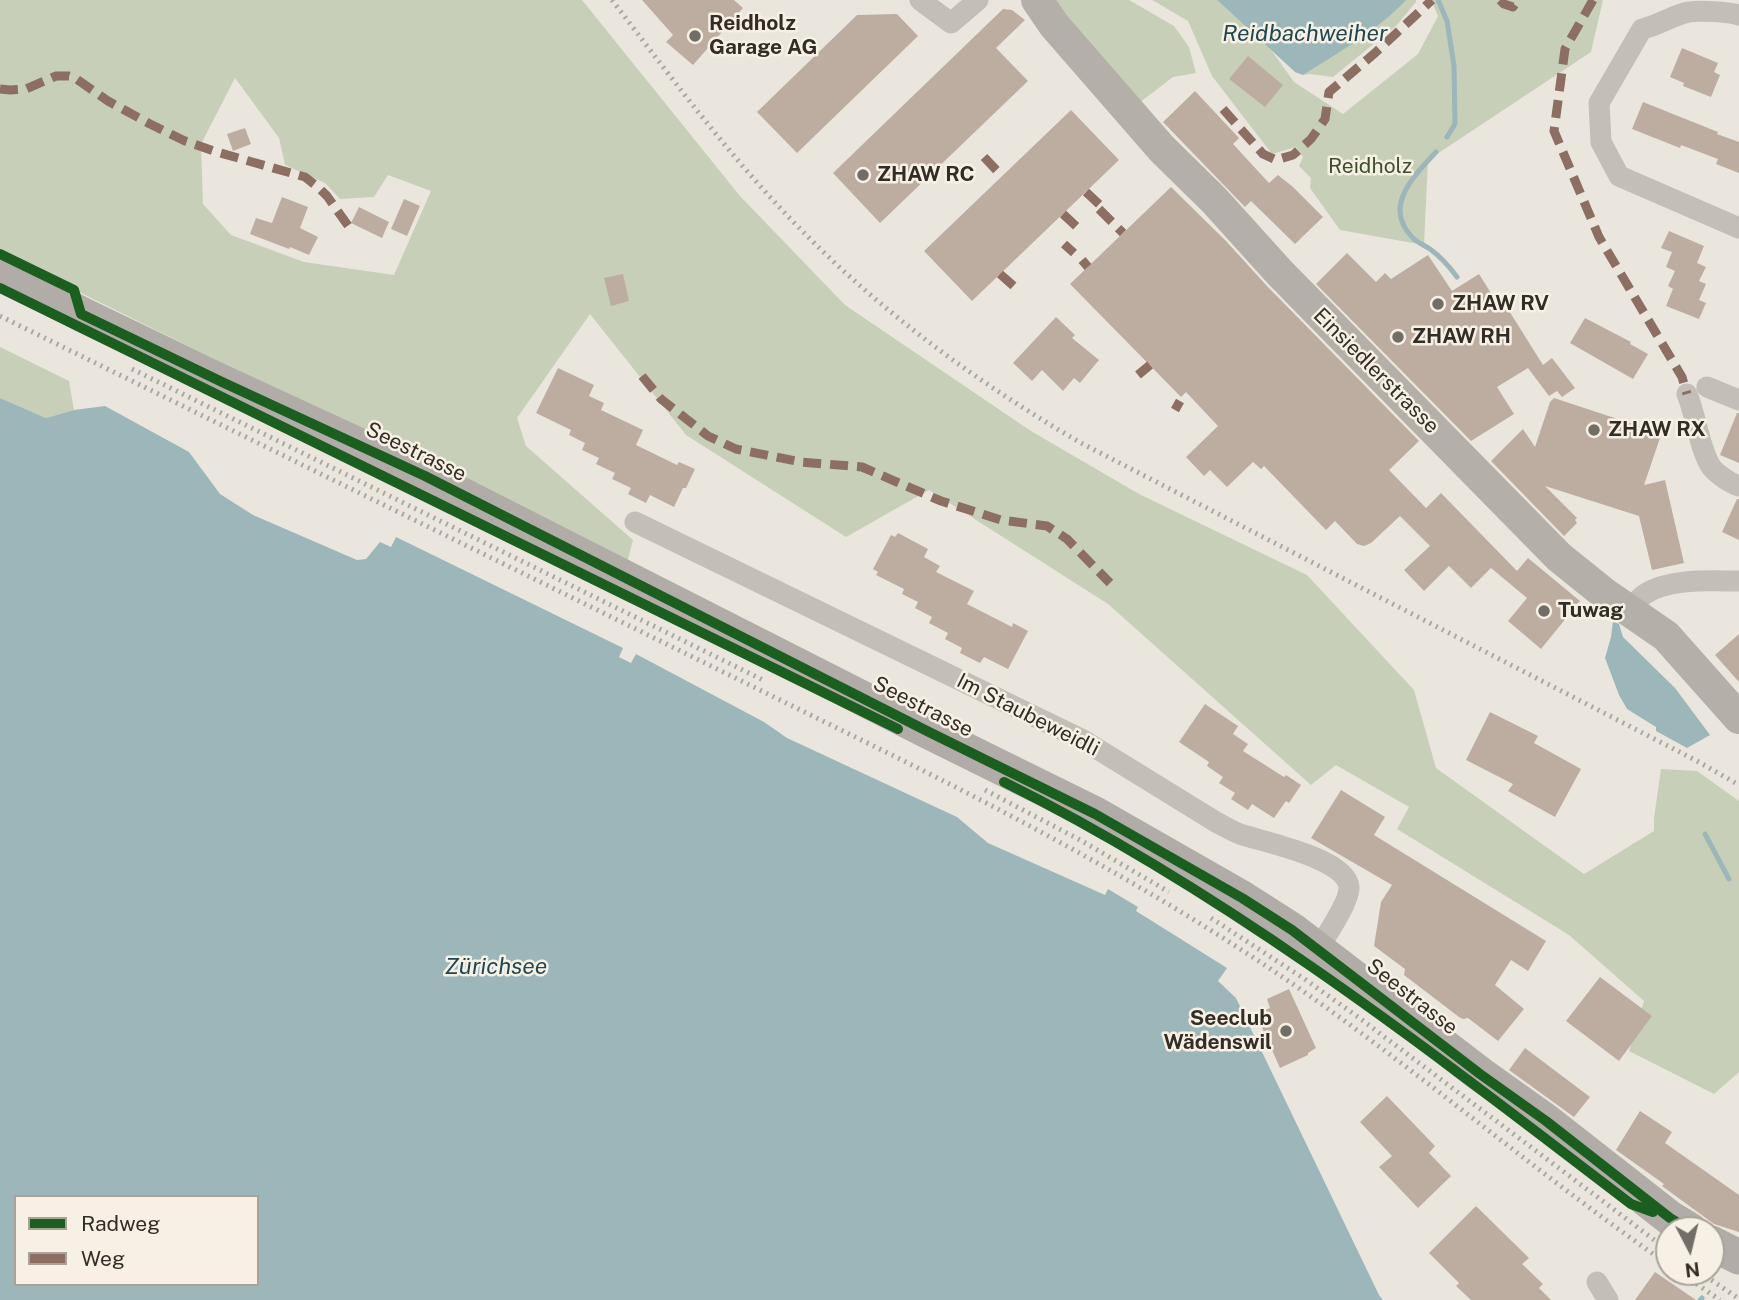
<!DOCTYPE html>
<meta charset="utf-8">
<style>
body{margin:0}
#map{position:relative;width:1739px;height:1300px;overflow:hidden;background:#eae6de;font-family:"Public Sans",sans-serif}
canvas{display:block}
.legend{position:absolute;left:14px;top:1195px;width:245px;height:91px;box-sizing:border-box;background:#f7f1e5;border:2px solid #a9a299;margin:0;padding:9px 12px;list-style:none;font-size:21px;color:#332c27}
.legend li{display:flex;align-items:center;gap:14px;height:35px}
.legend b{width:35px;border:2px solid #a9a299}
.north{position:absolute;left:1655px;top:1216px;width:70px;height:70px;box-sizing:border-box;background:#f7f1e5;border:2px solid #a9a299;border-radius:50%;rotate:173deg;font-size:19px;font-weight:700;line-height:28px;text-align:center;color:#332c27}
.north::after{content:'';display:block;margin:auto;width:24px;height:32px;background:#736d67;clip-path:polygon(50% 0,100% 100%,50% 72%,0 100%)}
</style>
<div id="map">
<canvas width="1739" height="1300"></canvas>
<ul class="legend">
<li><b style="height:9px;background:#1b5e20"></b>Radweg</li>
<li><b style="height:9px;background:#8d6e63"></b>Weg</li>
</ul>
<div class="north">N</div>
</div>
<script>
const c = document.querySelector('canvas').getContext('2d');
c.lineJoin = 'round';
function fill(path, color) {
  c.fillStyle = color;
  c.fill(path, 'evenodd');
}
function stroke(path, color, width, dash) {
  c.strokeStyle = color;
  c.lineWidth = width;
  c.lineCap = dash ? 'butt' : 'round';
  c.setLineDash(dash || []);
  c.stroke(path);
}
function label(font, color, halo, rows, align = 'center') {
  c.font = font + ' "Public Sans",sans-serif';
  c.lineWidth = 5;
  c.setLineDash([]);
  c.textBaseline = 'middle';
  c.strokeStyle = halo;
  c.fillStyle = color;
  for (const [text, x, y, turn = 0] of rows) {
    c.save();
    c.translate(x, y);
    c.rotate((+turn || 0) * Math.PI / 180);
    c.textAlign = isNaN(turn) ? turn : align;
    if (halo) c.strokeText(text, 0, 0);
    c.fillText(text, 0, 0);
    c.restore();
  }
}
fill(new Path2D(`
 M 0,0 L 582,0 L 740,196 L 845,305 L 1031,431 L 1139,494 L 1307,575 L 1414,690 L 1436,768 L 1584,874 L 1654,831 L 1654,818 L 1661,769 L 1697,771 L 1739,801 L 1739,1072 L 1714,1094 L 1629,1051 L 1644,1001 L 1569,935 L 1397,829 L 1409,807 L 1336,765 L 1311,785 L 1108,604 L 929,490 L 846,537 L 686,435 L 590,314 L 517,418 L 526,446 L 633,540 L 627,563 L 81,293 L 0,250 ZM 235,78 L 279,138 L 285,165 L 325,183 L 340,199 L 374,197 L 388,175 L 431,191 L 394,275 L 304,262 L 231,235 L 203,204 L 201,144 Z
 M 1054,0 L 1129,0 L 1174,26 L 1189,47 L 1196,73 L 1173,77 L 1139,103 L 1065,17 Z
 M 1152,0 L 1217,0 L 1272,51 L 1294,82 L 1343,114 L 1418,54 L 1438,16 L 1431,0 L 1603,0 L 1591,52 L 1428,160 L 1424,245 L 1340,230 L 1310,188 L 1311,178 L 1299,166 L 1303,157 L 1296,147 L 1272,154 L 1212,76 L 1188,21 Z
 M 1403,0 L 1416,0 L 1416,2 L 1397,25 L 1333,77 L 1310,74 L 1303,75 Z
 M 0,347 L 69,381 L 74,410 L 46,418 L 0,398 Z`), '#c8cfb9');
fill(new Path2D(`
 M 1217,0 L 1406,0 C 1377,31 1339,52 1303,75 L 1295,72 Z
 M 0,398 L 46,418 L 74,410 L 105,406 L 189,452 L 220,494 L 253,515 L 357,560 L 366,559 L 380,542 L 391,547 L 396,537 L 623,648 L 619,657 L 631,663 L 636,654 L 764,722 L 787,738 L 957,817 L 988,843 L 1105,895 L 1108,889 L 1138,907 L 1136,911 L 1227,968 L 1218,981 L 1236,998 L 1379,1295 L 1383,1300 L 0,1300 ZM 16,1197 L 257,1197 L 257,1284 L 16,1284 Z
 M 1613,621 L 1619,624 L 1623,637 L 1675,688 L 1710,735 L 1687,748 L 1656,731 L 1656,727 L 1627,709 L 1619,695 L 1605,658 L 1611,637 Z`), '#9cb6ba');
stroke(new Path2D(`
 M 1438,0 L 1447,21 L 1454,66 L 1455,124 L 1447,137
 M 1436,152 C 1415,175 1382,206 1412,237 C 1416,242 1424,245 1430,249 C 1441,257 1449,266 1457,277
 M 1705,834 L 1729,879
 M 1700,1300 L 1702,1298`), '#9cb6ba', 5);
fill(new Path2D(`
 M 642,0 L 734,0 L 743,8 L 693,65 L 666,42 L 673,35 Z
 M 1003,9 L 1012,10 L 1025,20 L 996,48 L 1028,81 L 880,223 L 833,173 Z
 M 897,14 L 918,36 L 797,153 L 757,112 L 857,15 Z
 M 1682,48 L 1718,63 L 1714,72 L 1720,75 L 1711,97 L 1683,86 L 1684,83 L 1670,77 Z
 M 1248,56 L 1283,85 L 1265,107 L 1229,79 Z
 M 1195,91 L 1239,138 L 1233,144 L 1269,183 L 1278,175 L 1293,187 L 1323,217 L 1295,244 L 1251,201 L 1245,207 L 1163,122 Z
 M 1643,102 L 1718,132 L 1717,134 L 1739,142 L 1739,173 L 1716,164 L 1718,159 L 1681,145 L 1680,148 L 1632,129 Z
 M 1071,110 L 1119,160 L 972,301 L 924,251 Z
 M 245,128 L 251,144 L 233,151 L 227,134 Z
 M 1171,187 L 1226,241 L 1267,286 L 1419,441 L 1389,470 L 1426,508 L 1441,493 L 1517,571 L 1528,558 L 1580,601 L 1541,649 L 1508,621 L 1527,598 L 1491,568 L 1471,588 L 1449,566 L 1424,591 L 1404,570 L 1430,546 L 1400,516 L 1371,543 L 1364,546 L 1357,544 L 1335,521 L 1326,530 L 1264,466 L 1261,469 L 1253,462 L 1227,487 L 1210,470 L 1204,476 L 1186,457 L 1218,426 L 1186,392 L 1181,397 L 1070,284 Z
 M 282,197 L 308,207 L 300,228 L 318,237 L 309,255 L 290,247 L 289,249 L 250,234 L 256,218 L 272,223 Z
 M 404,199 L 420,206 L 407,236 L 391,229 Z
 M 359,207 L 389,222 L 382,238 L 351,223 Z
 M 1669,231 L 1704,246 L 1697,263 L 1706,267 L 1699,281 L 1706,284 L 1699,300 L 1706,303 L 1699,319 L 1666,306 L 1673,289 L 1668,286 L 1675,271 L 1666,267 L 1672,252 L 1661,248 Z
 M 1347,253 L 1376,282 L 1385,273 L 1391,279 L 1428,255 L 1452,291 L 1479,274 L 1501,309 L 1506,306 L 1543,365 L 1552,358 L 1575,388 L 1562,397 L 1557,391 L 1549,396 L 1528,368 L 1497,387 L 1514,414 L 1471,441 L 1316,284 Z
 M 623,274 L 629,301 L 611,306 L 604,278 Z
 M 1056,317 L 1075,335 L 1072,338 L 1099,360 L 1080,383 L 1074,378 L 1063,391 L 1042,370 L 1032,381 L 1013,363 Z
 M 1585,318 L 1631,342 L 1630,344 L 1648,354 L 1633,379 L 1570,343 Z
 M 558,368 L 594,385 L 589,396 L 604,403 L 601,410 L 643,430 L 636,445 L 677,465 L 679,462 L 695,469 L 686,488 L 683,488 L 674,507 L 650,495 L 646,503 L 628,494 L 631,488 L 612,479 L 615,473 L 596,464 L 599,458 L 582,450 L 585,443 L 569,435 L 571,430 L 536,413 Z
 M 1554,398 L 1642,427 L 1641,431 L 1660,438 L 1644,485 L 1665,480 L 1684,563 L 1652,570 L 1639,516 L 1545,486 L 1577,518 L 1575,520 L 1577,523 L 1564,536 L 1491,461 L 1523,429 L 1535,447 L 1550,402 Z
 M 1737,413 L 1739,413 L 1739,463 L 1720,455 Z
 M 1737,499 L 1739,499 L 1739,540 L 1722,532 Z
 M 898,533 L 928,549 L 924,557 L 940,566 L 936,572 L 974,591 L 967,604 L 1012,627 L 1013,623 L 1028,631 L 1008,669 L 984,657 L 980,663 L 960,653 L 962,648 L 945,639 L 948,633 L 929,623 L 932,617 L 915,608 L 918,602 L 902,594 L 904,589 L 876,575 L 878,572 L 873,569 L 891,535 L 895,537 Z
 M 1739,634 L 1739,682 L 1715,655 Z
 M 1205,704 L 1238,726 L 1233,734 L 1248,744 L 1243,751 L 1284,777 L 1286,775 L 1301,785 L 1289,803 L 1286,801 L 1274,818 L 1252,804 L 1248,810 L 1231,799 L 1235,793 L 1219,783 L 1223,777 L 1207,766 L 1209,762 L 1179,742 Z
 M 1490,712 L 1538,736 L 1534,743 L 1581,769 L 1555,817 L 1508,791 L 1513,784 L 1466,760 Z
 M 1341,790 L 1385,817 L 1374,835 L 1546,941 L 1528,971 L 1511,960 L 1495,985 L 1524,1009 L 1498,1041 L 1468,1018 L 1463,1019 L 1459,1017 L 1404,975 L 1405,969 L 1374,946 L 1381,902 L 1392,885 L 1311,838 Z
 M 1600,977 L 1652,1016 L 1619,1061 L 1566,1021 Z
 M 1289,989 L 1316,1048 L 1308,1053 L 1308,1055 L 1280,1068 L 1256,1014 L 1270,1008 L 1267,999 Z
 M 1525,1048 L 1590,1097 L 1574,1117 L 1509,1070 Z
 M 1387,1096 L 1435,1146 L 1429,1153 L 1451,1176 L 1418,1208 L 1379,1167 L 1392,1156 L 1360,1122 Z
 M 1640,1111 L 1672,1132 L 1665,1143 L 1739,1195 L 1739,1232 L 1714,1224 L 1662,1186 L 1664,1184 L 1616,1150 Z
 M 1476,1206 L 1529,1258 L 1522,1264 L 1543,1284 L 1539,1288 L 1551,1300 L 1471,1300 L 1456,1286 L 1459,1283 L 1429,1253 Z
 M 1655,1272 L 1696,1300 L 1635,1300 Z`), '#bdada1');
stroke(new Path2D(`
 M 920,0 L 951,23 L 978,0
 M 1739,15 C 1728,12 1700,10 1689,12 C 1675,14 1658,26 1642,29 L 1599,103 L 1601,142 L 1619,176 L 1739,228
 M 1707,387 L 1739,400
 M 1687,394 C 1696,415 1700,452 1712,468 C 1718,475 1730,483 1739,486
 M 635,522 L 1083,740 L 1216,822 C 1224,826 1232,831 1240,834 C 1263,842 1346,858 1349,887 C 1350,901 1326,936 1318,949
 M 1629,610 C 1634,605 1639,598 1645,594 C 1669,578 1711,581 1739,581
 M 1597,1282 L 1608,1300`), '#c3beb7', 21);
stroke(new Path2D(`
 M 1037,0 L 1054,25 L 1162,149 L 1214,200 L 1280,273 L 1559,557 L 1605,594 L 1666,636 L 1739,718`), '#b4afa8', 32);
stroke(new Path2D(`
 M 0,272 L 81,314 L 222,382 L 425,476 L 927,731 L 1095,814 L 1242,898 L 1292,930 L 1480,1074 L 1546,1121 L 1670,1218 L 1690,1230
 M 1711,1243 L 1739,1257`), '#b1aca7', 35);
stroke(new Path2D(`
 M 612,0 C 667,72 721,145 783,211 C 870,304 971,379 1081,443 L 1697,761 L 1739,785
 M 0,316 L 900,759 C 1038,828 1173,901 1300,989 C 1426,1077 1543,1178 1669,1265
 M 132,369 L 763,680
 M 985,790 L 1082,841 L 1169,892
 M 1211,918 L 1306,980 L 1358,1017 L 1669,1251
 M 1679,1272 L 1720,1300
 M 1700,1272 L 1739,1299`), '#aaa7a2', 5, [2, 5]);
stroke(new Path2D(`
 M 1500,0 L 1504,4 L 1513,7 L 1518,0
 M 1593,0 L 1565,49 L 1554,131 L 1599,237 L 1682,377 L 1687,394
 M 0,89 L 10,90 L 26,89 L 56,76 L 69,76 L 75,78 L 108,101 L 150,124 L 185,141 L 217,152 L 305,177 L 319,188 L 327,196 L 349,227
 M 1223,109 L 1263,154 L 1276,160 L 1293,155 L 1311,139 L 1325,119 L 1329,92 L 1375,53 L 1432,0
 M 984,157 L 1002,176
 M 1086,192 L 1102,207
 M 1099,209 L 1123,233
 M 1063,214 L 1079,229
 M 1064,244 L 1074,253
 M 1082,260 L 1088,267
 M 1000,274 L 1017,289
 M 1138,375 L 1150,365
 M 642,376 L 661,399 L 708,436 L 736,449 L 801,462 L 862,467 L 941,501 L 1001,520 L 1047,526 L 1067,539 L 1110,583
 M 1175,410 L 1180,401`), '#8d6e63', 9, [18, 9]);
stroke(new Path2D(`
 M 0,254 L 74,290 L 81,314 L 222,382 L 425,476 L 927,731 L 1095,814 L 1242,898 L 1292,930 L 1480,1074 L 1546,1121 L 1670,1218 L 1690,1230
 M 0,288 L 898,729
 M 1004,782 C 1230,894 1431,1051 1631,1204 L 1653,1212`), '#1b5e20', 10);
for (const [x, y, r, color] of [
 [695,36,7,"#736d67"],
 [863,175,7,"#736d67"],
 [1438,304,7,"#736d67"],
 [1398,337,7,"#736d67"],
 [1594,430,7,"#736d67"],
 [1544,611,7,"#736d67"],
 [1286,1031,7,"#736d67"]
]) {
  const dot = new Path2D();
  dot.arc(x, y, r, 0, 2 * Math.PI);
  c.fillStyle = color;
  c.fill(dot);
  stroke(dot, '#f7f1e5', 2.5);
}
label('bold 21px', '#332c27', '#f7f1e5', [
 ["Reidholz",709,24],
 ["Garage AG",709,48],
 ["ZHAW RC",877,175],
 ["ZHAW RV",1452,304],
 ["ZHAW RH",1412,337],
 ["ZHAW RX",1608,430],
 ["Tuwag",1558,611],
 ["Seeclub",1272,1019,"right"],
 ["Wädenswil",1272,1043,"right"]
], 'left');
label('21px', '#3e4f2c', '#f7f1e5', [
 ["Reidholz",1370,167]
]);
label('21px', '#332c27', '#f7f1e5', [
 ["Einsiedlerstrasse",1376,371,45],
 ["Seestrasse",416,452,26],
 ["Seestrasse",923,707,27],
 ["Im Staubeweidli",1028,715,27],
 ["Seestrasse",1412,997,38]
]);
label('italic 23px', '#1f4751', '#f7f1e5', [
 ["Reidbachweiher",1305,34],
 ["Zürichsee",496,967]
]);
</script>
